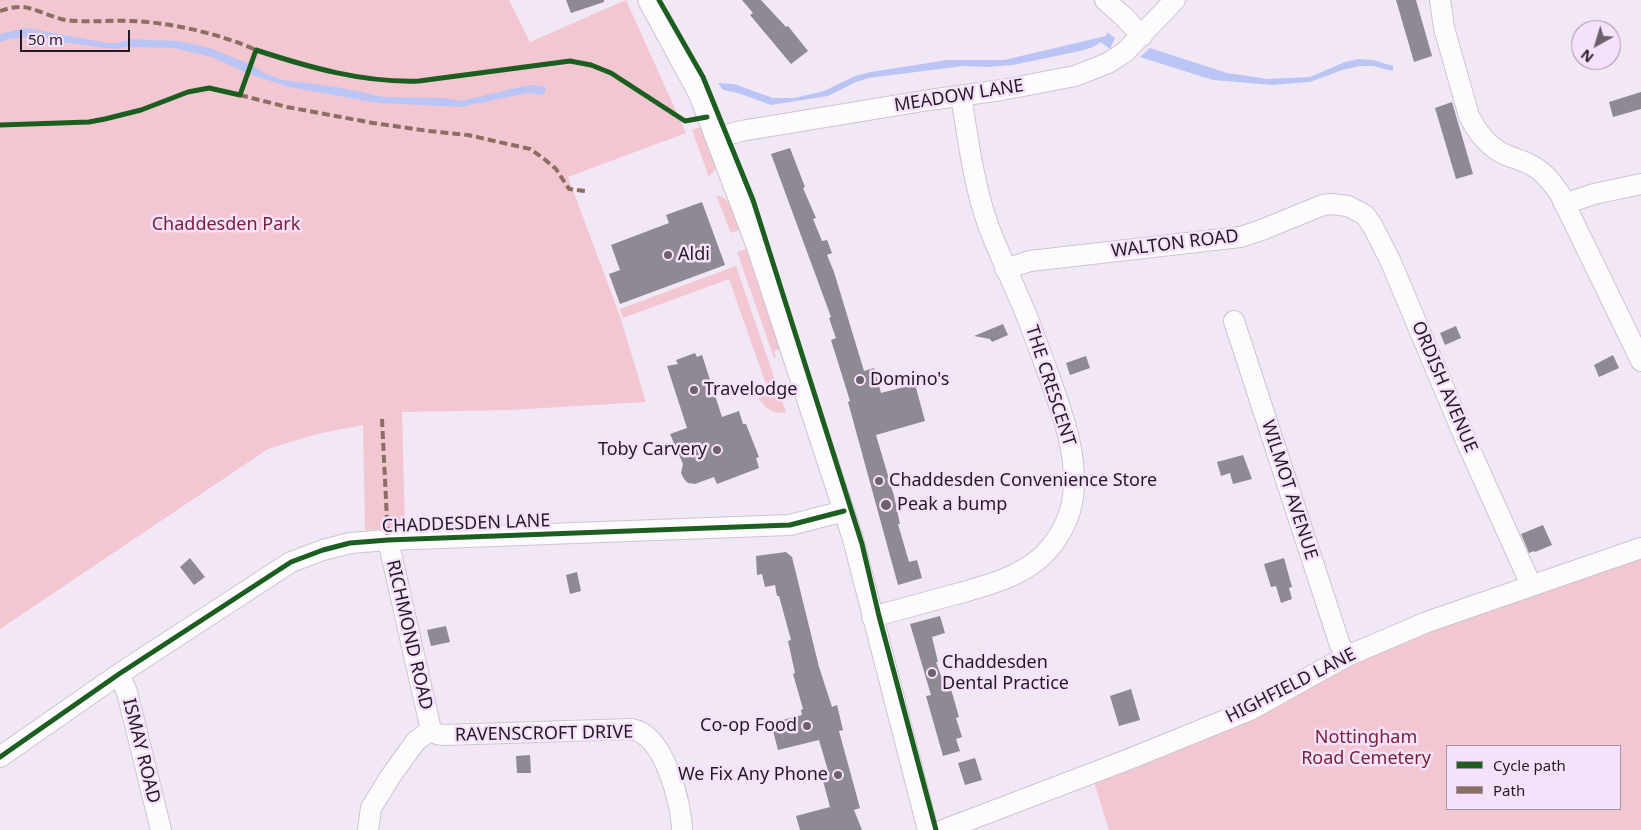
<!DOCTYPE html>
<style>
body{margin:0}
#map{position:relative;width:1641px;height:830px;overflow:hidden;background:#f2e7f5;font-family:"Noto Sans",sans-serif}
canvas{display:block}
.legend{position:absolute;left:1446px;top:745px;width:175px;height:65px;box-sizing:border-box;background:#f6e1fb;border:1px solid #a192a5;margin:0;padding:6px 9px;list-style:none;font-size:15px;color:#221b24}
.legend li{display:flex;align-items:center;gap:10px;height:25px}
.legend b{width:25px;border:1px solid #a192a5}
.north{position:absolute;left:1571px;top:20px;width:50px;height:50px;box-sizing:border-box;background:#f6e1fb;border:1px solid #a192a5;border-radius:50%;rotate:219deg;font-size:14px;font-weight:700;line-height:20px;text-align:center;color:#221b24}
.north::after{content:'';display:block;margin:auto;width:18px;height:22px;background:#6b626d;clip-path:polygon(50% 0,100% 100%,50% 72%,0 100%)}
.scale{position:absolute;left:20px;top:30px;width:110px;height:22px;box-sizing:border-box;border:2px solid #221b24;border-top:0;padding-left:6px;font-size:15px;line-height:18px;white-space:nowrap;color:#221b24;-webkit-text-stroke:4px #f6e1fb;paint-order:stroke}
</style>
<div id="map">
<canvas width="1641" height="830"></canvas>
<ul class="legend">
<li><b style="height:6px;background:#1b5e20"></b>Cycle path</li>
<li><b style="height:6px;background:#8d6e63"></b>Path</li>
</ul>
<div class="north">N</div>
<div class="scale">50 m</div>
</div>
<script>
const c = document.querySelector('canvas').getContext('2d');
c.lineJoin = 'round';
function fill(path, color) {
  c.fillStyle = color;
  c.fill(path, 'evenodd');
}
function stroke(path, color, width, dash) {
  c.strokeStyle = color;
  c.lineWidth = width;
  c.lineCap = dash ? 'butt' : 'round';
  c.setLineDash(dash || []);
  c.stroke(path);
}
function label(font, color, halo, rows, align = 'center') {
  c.font = font + ' "Noto Sans",sans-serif';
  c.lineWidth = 5;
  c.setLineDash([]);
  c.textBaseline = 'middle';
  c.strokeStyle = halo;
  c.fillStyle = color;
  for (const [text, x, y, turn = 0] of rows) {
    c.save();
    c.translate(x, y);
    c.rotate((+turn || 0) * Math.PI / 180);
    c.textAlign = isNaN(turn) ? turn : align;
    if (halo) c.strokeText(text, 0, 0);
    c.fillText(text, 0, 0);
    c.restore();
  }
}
fill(new Path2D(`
 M 0,0 L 509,0 L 530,42 L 626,0 L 686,133 L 568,177 L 620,316 L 646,402 L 510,410 L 402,412 L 405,528 L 365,530 L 363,425 L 317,434 L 268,449 L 0,629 Z
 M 702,126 L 718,165 L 709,177 L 692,130 Z
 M 716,195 C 734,199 735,214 740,230 L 731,233 Z
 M 746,249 L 781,349 L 774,351 L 776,357 L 774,358 L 737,252 Z
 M 736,266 L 786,412 C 774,416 764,407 758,397 L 769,393 L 729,279 L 623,318 L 620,309 Z
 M 1641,557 L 1641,830 L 1109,830 L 1094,782 L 1376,652 L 1502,603 ZM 1447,746 L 1620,746 L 1620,809 L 1447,809 Z`), '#f3c7d2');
fill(new Path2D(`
 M 26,28 L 108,43 L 117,43 L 132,39 L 178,41 L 210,48 L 252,65 L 264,73 L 283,80 L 337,87 L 385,97 L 444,98 L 461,101 L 524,86 L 534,85 L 546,87 L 544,95 L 527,93 L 461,107 L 378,103 L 289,87 L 249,74 L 212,57 L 173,48 L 129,47 L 114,49 L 61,42 L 40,36 L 10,39 L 0,42 L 0,34 Z
 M 1107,32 L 1115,38 L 1110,49 L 1101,42 L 1093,47 L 1080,51 L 1013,65 L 986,67 L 963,66 L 869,78 L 856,82 L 828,96 L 771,105 L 738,93 L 723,90 L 718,83 L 734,84 L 773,98 L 794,98 L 824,91 L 855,76 L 871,72 L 947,60 L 1004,60 L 1106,36 Z
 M 1150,48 L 1227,73 L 1268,79 L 1310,77 L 1345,62 L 1359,59 L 1373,60 L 1393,66 L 1393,71 L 1373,66 L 1360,66 L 1342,70 L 1310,82 L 1273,85 L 1213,80 L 1140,57 Z`), '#bac5f6');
fill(new Path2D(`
 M 566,0 L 604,0 L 604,2 L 571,13 Z
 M 742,0 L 761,0 L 786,27 L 788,26 L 808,51 L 791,64 L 750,15 L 753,13 Z
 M 1396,0 L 1416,0 L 1432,56 L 1414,62 Z
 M 1641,92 L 1641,109 L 1613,117 L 1609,102 Z
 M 1452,102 L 1473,174 L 1456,179 L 1435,108 Z
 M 790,148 L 805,187 L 803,188 L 816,218 L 813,219 L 822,241 L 827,240 L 832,253 L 827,255 L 834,272 L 864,371 L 874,368 L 881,393 L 915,384 L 925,421 L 876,435 L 894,496 L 900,524 L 898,524 L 909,562 L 917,560 L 922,578 L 898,585 L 848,402 L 850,401 L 831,340 L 836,338 L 829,318 L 831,317 L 771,154 Z
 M 702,202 L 725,265 L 620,304 L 609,274 L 620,270 L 611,245 L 669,223 L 666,215 Z
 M 1003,324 L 1008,335 L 992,342 L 990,339 L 974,336 Z
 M 1456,326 L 1461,338 L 1445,345 L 1440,333 Z
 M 695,353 L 697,357 L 702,355 L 722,417 L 739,411 L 743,424 L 746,424 L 759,457 L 756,458 L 759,468 L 717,484 L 714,477 L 695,484 L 688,483 L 684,479 L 681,473 L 683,464 L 670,434 L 687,428 L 667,366 L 678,364 L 676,360 Z
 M 1613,355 L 1619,368 L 1599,377 L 1594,365 Z
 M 1086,356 L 1090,368 L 1070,375 L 1066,363 Z
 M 1243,455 L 1252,479 L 1233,484 L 1230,473 L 1221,476 L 1217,462 Z
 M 1543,525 L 1552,545 L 1535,552 L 1534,551 L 1529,553 L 1521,534 Z
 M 786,552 L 792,557 L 819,667 L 832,707 L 837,705 L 843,730 L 839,731 L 860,808 L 854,810 L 862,830 L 800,830 L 796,816 L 830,807 L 822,777 L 829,774 L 819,740 L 778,750 L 771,723 L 802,715 L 801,710 L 803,709 L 793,674 L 795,673 L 788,641 L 791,640 L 779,596 L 777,596 L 775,585 L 765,587 L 762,574 L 757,575 L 756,556 Z
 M 190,558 L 205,577 L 194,585 L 180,567 Z
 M 1284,558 L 1292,587 L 1289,588 L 1292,599 L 1281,603 L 1276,586 L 1271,587 L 1264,564 Z
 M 577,572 L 581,591 L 570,594 L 566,575 Z
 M 940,616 L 945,633 L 932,637 L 938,662 L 936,662 L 946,690 L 951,689 L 959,717 L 956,718 L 962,737 L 956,739 L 960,751 L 943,756 L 926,696 L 931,695 L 910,624 Z
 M 446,626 L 450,642 L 431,646 L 427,630 Z
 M 1131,689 L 1140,720 L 1119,726 L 1110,696 Z
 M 530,755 L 531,773 L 517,773 L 516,756 Z
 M 975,758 L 982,780 L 965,785 L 958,763 Z`), '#8f8994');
const minor = new Path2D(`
 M 648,0 L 699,94 L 757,247 L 853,539 L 928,830
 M 1105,0 L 1123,16 L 1142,36
 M 1440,0 L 1444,28 L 1469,116 C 1478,133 1488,147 1506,155 C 1516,159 1526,161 1536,168 C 1546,174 1553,184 1560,194 L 1641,361
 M 716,138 L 741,131 L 929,100 L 1002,90 L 1075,76 L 1108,63 L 1125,52 L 1175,0
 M 1564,204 L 1594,194 L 1641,184
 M 1005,269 L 1030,261 L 1240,237 L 1259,231 L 1323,205 L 1331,204 L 1348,206 L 1365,215 L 1372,225 L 1390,260 L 1467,443 L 1531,585
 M 1234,321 L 1340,645 L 1347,656
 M 388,540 L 431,730
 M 872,617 C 901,609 931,601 960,593 C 988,585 1016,578 1039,559 C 1056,544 1070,521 1073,497 C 1078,455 1063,415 1049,376 C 1041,355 1034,333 1025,312 C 1013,282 998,253 987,222 C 973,181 968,138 961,96
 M 119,674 L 127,692 L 161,830
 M 0,757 L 119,674 L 291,562 L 323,550 L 350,543 L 388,540 L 790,525 L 844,511
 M 368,830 L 371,808 L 390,777 L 416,741 L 431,730 L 437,734 L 444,735 L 631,729 C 664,734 681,801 682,830
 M 943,830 L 1132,758 L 1250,710 L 1347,656 L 1427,622 L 1641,548`);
stroke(minor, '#cdc5d0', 22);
stroke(minor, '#fdfbfe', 20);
stroke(new Path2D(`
 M 0,11 C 6,9 13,7 19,7 C 32,6 51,18 66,20 C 88,23 109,20 131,21 C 169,22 221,34 256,50
 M 240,95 L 287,107 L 373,123 L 429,131 L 468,135 L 530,149 L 543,158 L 556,169 L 569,189 L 585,191
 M 382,419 L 388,540`), '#8d6e63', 4, [8, 4]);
stroke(new Path2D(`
 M 659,0 L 703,77 L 753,200 L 862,544 L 879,616 L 936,830
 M 0,125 L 89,122 L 105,119 L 141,110 L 188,92 L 209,88 L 240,95 L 256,50 C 308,67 363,83 419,81 L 570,61 L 591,65 L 611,73 L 685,121 L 707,117
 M 0,757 L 119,674 L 291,562 L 323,550 L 350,543 L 388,540 L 790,525 L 844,511`), '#1b5e20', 5);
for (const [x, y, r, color] of [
 [668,255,5,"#6b626d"],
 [860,380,5,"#6b626d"],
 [694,390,5,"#6b626d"],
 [717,450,5,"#6b626d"],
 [879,481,5,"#6b626d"],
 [886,505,6,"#6b626d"],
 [932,673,5,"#6b626d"],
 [807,726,5,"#6b626d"],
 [838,775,5,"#6b626d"]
]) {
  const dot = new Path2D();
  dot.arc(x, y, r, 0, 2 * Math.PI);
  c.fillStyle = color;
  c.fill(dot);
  stroke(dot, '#f6e1fb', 2);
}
label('18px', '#221b24', '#f6e1fb', [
 ["MEADOW LANE",959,96,-9],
 ["WALTON ROAD",1175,244,-7],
 ["THE CRESCENT",1050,386,72],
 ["ORDISH AVENUE",1444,387,67],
 ["WILMOT AVENUE",1289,490,72],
 ["CHADDESDEN LANE",466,524,-2],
 ["RICHMOND ROAD",409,635,77],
 ["HIGHFIELD LANE",1291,686,-27],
 ["RAVENSCROFT DRIVE",544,734,-1],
 ["ISMAY ROAD",141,751,76]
]);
label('18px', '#7a2137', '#f6e1fb', [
 ["Chaddesden Park",226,225],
 ["Nottingham",1366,738],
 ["Road Cemetery",1366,759]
]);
label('18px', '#221b24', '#f6e1fb', [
 ["Aldi",678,255],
 ["Domino's",870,380],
 ["Travelodge",704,390],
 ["Toby Carvery",707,450,"right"],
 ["Chaddesden Convenience Store",889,481],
 ["Peak a bump",897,505],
 ["Chaddesden",942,663],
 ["Dental Practice",942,684],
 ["Co-op Food",797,726,"right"],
 ["We Fix Any Phone",828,775,"right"]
], 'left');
</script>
